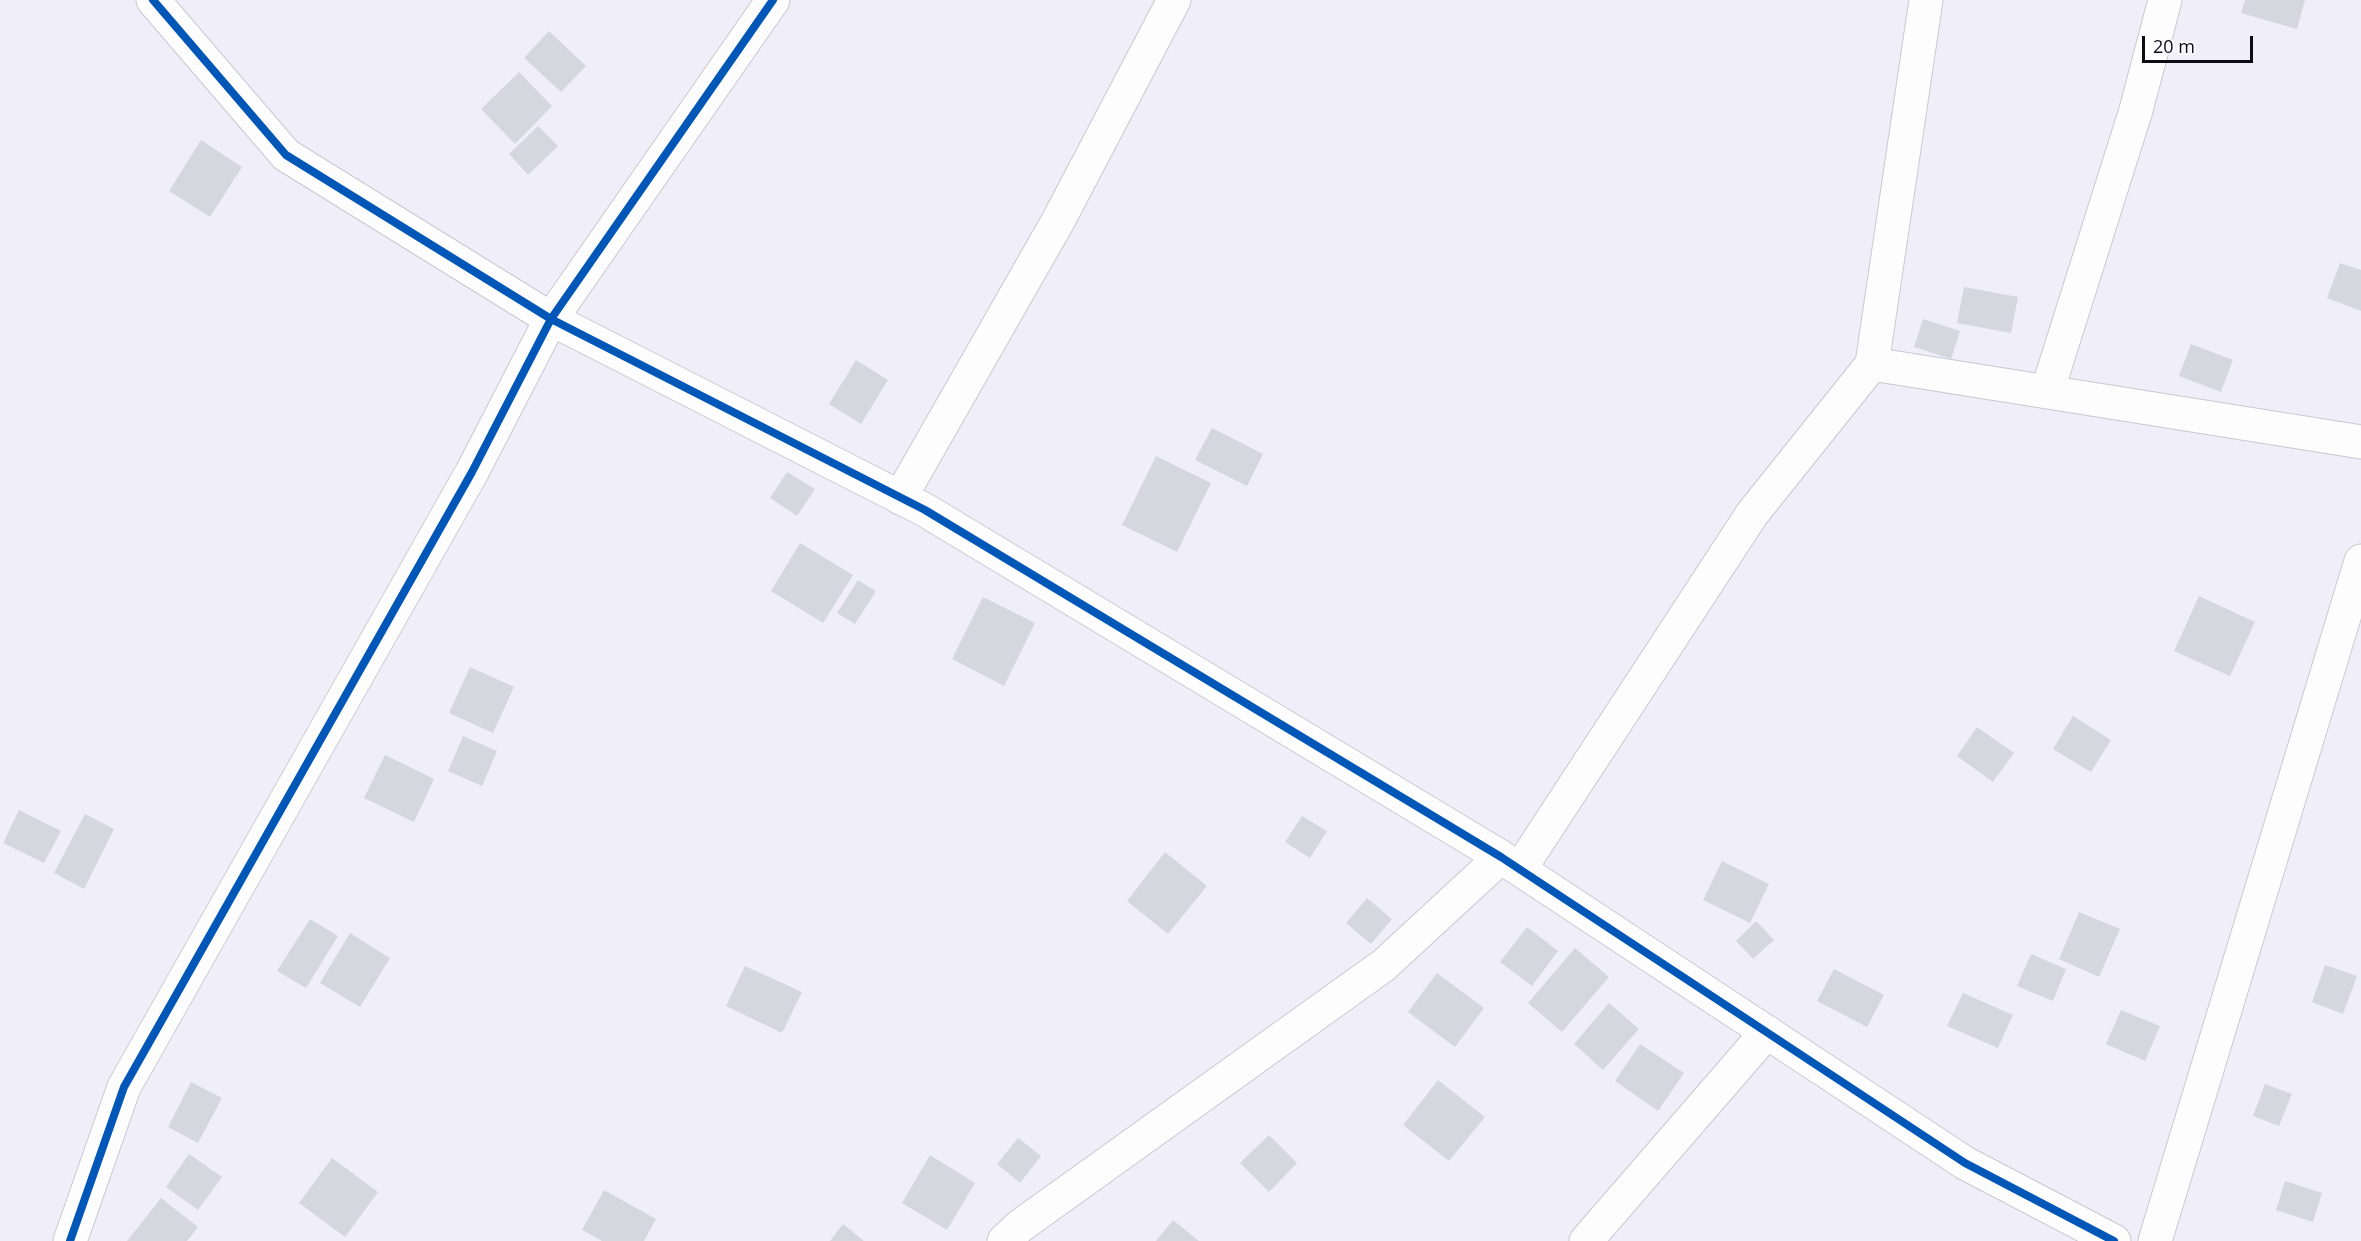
<!DOCTYPE html>
<style>
body{margin:0}
#map{position:relative;width:2361px;height:1241px;overflow:hidden;background:#f0eff9;font-family:"Open Sans",sans-serif}
canvas{display:block}
.scale{position:absolute;left:2142px;top:36px;width:111px;height:27px;box-sizing:border-box;border:3px solid #0d0c14;border-top:0;padding-left:8px;font-size:18px;line-height:21px;white-space:nowrap;color:#0d0c14;-webkit-text-stroke:4px #fafafe;paint-order:stroke}
</style>
<div id="map">
<canvas width="2361" height="1241"></canvas>
<div class="scale">20 m</div>
</div>
<script>
const c = document.querySelector('canvas').getContext('2d');
c.lineJoin = 'round';
function fill(path, color) {
  c.fillStyle = color;
  c.fill(path, 'evenodd');
}
function stroke(path, color, width, dash) {
  c.strokeStyle = color;
  c.lineWidth = width;
  c.lineCap = dash ? 'butt' : 'round';
  c.setLineDash(dash || []);
  c.stroke(path);
}
fill(new Path2D(`
 M 2245,0 L 2305,0 L 2297,29 L 2241,13 Z
 M 549,31 L 586,66 L 561,92 L 524,58 Z
 M 519,72 L 552,106 L 515,144 L 481,109 Z
 M 538,126 L 558,146 L 528,175 L 509,154 Z
 M 201,140 L 242,167 L 210,217 L 169,191 Z
 M 2340,263 L 2361,270 L 2361,311 L 2327,298 Z
 M 1964,287 L 2018,297 L 2011,333 L 1957,323 Z
 M 1923,319 L 1960,331 L 1951,359 L 1914,347 Z
 M 2191,344 L 2233,360 L 2221,392 L 2179,376 Z
 M 856,360 L 888,380 L 861,424 L 829,404 Z
 M 1212,428 L 1263,454 L 1247,486 L 1195,460 Z
 M 1156,456 L 1211,483 L 1177,552 L 1122,525 Z
 M 787,472 L 815,489 L 797,516 L 770,498 Z
 M 800,543 L 853,575 L 823,623 L 771,591 Z
 M 858,580 L 876,591 L 855,624 L 837,613 Z
 M 2199,596 L 2255,622 L 2230,676 L 2174,651 Z
 M 983,597 L 1035,623 L 1004,686 L 952,659 Z
 M 470,667 L 514,687 L 493,733 L 449,713 Z
 M 2073,716 L 2111,740 L 2091,772 L 2053,749 Z
 M 1977,727 L 2014,753 L 1993,782 L 1957,756 Z
 M 463,736 L 497,751 L 482,786 L 448,771 Z
 M 385,755 L 434,779 L 414,822 L 364,798 Z
 M 19,810 L 61,831 L 44,863 L 3,843 Z
 M 85,814 L 114,829 L 84,889 L 54,873 Z
 M 1302,816 L 1327,831 L 1310,858 L 1285,842 Z
 M 1165,852 L 1207,886 L 1168,934 L 1127,901 Z
 M 1722,861 L 1769,884 L 1750,923 L 1703,900 Z
 M 1367,898 L 1392,919 L 1371,944 L 1346,923 Z
 M 2079,912 L 2120,929 L 2099,977 L 2059,959 Z
 M 310,919 L 338,936 L 306,988 L 277,971 Z
 M 1756,921 L 1774,940 L 1753,959 L 1736,941 Z
 M 1527,927 L 1558,951 L 1532,986 L 1500,962 Z
 M 350,933 L 390,958 L 360,1007 L 320,983 Z
 M 1575,948 L 1609,977 L 1562,1032 L 1528,1003 Z
 M 2031,954 L 2066,969 L 2053,1001 L 2017,986 Z
 M 2325,965 L 2357,976 L 2343,1014 L 2312,1002 Z
 M 745,966 L 802,992 L 782,1033 L 726,1006 Z
 M 1834,969 L 1884,995 L 1867,1027 L 1817,1001 Z
 M 1437,973 L 1484,1008 L 1455,1047 L 1408,1012 Z
 M 1963,993 L 2013,1015 L 1998,1048 L 1947,1026 Z
 M 1609,1003 L 1639,1029 L 1603,1070 L 1574,1044 Z
 M 2121,1010 L 2160,1026 L 2145,1061 L 2106,1044 Z
 M 1640,1044 L 1684,1073 L 1658,1111 L 1615,1081 Z
 M 1438,1080 L 1485,1117 L 1449,1161 L 1403,1125 Z
 M 191,1082 L 222,1098 L 198,1143 L 168,1127 Z
 M 2265,1084 L 2292,1094 L 2279,1126 L 2253,1116 Z
 M 1269,1135 L 1297,1163 L 1269,1192 L 1240,1163 Z
 M 1018,1138 L 1041,1156 L 1020,1183 L 997,1164 Z
 M 189,1154 L 222,1177 L 198,1210 L 166,1187 Z
 M 930,1155 L 975,1183 L 947,1230 L 902,1203 Z
 M 332,1158 L 378,1192 L 345,1237 L 299,1203 Z
 M 2285,1181 L 2322,1193 L 2313,1222 L 2276,1210 Z
 M 604,1190 L 656,1219 L 644,1241 L 602,1241 L 582,1230 Z
 M 161,1198 L 198,1227 L 187,1241 L 127,1241 Z
 M 1173,1220 L 1199,1241 L 1156,1241 Z
 M 843,1224 L 864,1241 L 830,1241 Z`), '#d5d7de');
const minor = new Path2D(`
 M 153,0 L 286,155 L 551,319 L 925,510 L 1501,857 L 1965,1163 L 2114,1241
 M 1872,364 L 2361,442
 M 2047,392 L 2136,110 L 2165,0
 M 900,498 L 1058,221 L 1174,0
 M 1520,869 L 1752,514 L 1872,364 L 1926,0
 M 70,1241 L 124,1087 L 472,472 L 551,319 L 773,0
 M 1004,1241 L 1020,1226 L 1384,965 L 1501,857
 M 1586,1241 L 1767,1032
 M 2155,1241 L 2361,561`);
stroke(minor, '#c8c8d0', 35);
stroke(minor, '#fdfdfe', 33);
stroke(new Path2D(`
 M 153,0 L 286,155 L 551,319 L 925,510 L 1501,857 L 1965,1163 L 2114,1241
 M 70,1241 L 124,1087 L 472,472 L 551,319 L 773,0`), '#0057b8', 8);
</script>
